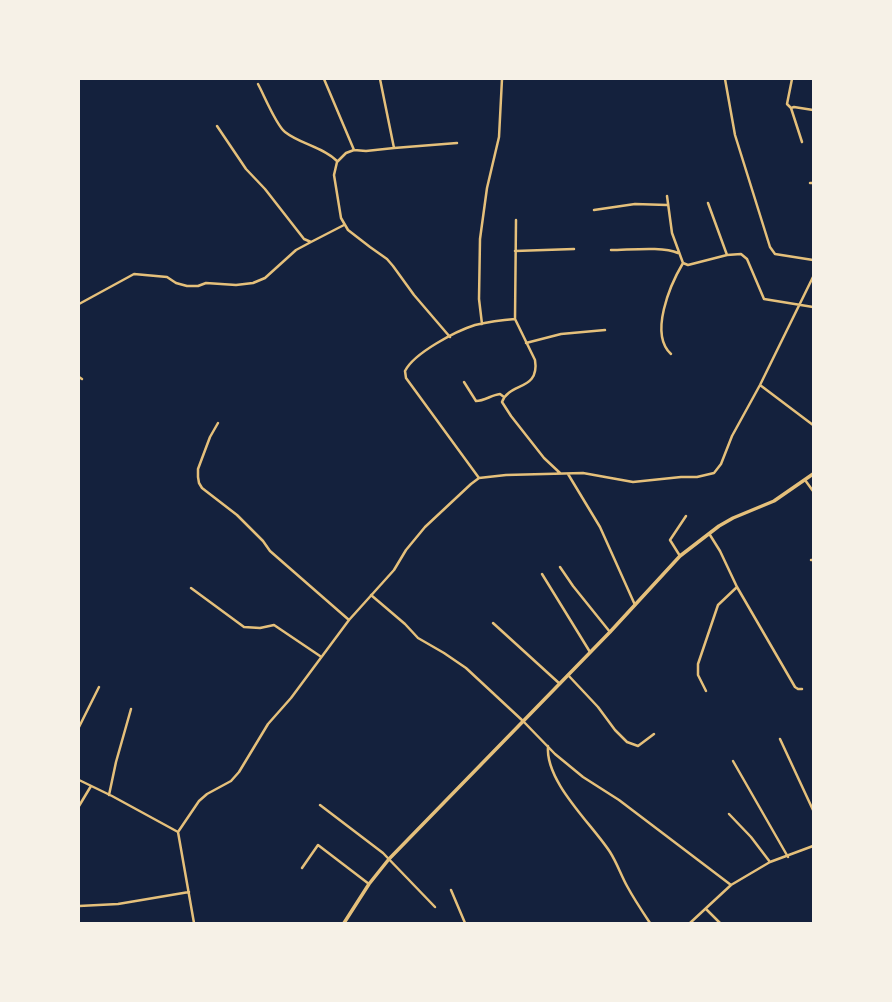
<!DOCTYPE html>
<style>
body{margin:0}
#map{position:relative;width:892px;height:1002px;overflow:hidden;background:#14213d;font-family:Commissioner,sans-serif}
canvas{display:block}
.frame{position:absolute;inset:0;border:80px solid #f6f1e7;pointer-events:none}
</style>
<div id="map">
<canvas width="892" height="1002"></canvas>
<div class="frame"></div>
</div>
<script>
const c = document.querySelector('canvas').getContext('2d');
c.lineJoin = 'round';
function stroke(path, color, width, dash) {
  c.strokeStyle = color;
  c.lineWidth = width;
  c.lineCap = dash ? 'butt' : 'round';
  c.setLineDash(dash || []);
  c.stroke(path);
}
stroke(new Path2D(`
 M 324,79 L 354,150
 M 380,79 L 394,148 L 366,151 L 354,150 L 346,153 L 337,162 L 334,175 L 341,218 L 348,230 L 370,247 L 387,259 L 393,266 L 414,295 L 450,337
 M 725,79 L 735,135 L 770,247 L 775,254 L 813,260
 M 258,84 C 264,95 276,125 285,132 C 300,144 323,147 337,161
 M 791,108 L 787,104 L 792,79
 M 217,126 L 246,169 L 265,189 L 304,239 L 311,242 L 344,225
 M 802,142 L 791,108 L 794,107 L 813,110
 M 394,148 L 457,143
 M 810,183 L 813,183
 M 667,196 L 672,233 L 683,263 L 688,265 L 727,255 L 741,254 L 747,259 L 764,299 L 813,307
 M 708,203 L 727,255
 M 594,210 L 635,204 L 667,205
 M 516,220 L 515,319 L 535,360 C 540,391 509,382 502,402 L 511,416 L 544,458 L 560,473
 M 611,250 C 629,250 663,246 678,253
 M 515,251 L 574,249
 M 79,304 L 134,274 L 167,277 L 176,283 L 187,286 L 198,286 L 206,283 L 236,285 L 253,283 L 265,278 L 296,250 L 311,242
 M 482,324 L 479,299 L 480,239 L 487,188 L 499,137 L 502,79
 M 526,343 L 561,334 L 605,330
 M 671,354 C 649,334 670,285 683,263
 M 79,377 L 82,379
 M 464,382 L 476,401 C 485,401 491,395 500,394 L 504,397
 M 760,385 L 813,425
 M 218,423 L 210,437 L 198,469 L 198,477 L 199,483 L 202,488 L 237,515 L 263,541 L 270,551 L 349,620
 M 568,474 L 600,527 L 635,605
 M 479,478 L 406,378 L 405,371 C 414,353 456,331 475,325 C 488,322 502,320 515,319
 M 805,480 L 813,491
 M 710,535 L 720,551 L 737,587 L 795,687 L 798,689 L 802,689
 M 680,556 L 670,540 L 686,516
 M 811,560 L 813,560
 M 560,567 L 573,586 L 610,632
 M 542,574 L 590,652
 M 191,588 L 244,627 L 260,628 L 274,625 L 320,656
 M 371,595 L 405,624 L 418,638 L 444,653 L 466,668 L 523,721 L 555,754 L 583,777 L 619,800 L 731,885
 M 493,623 L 560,684
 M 568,675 L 598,707 L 615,730 L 627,742 L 638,746 L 654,734
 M 706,691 L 698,675 L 698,664 L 718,605 L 737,587
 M 79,727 L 99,687
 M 780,739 L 813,810
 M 548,746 C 545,782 592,824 610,852 C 617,863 621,875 627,886 C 634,899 642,911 650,923
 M 733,761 L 788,857
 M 79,780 L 112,796 L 178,832 L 194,923
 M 109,795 L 116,762 L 131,709
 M 320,805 L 383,853 L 435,907
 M 79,806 L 91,786
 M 729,814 L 751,837 L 770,862
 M 178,832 L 199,801 L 207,794 L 231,781 L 239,772 L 268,724 L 291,698 L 349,620 L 394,570 L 406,550 L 425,527 L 471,484 L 479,478 L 506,475 L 583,473 L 633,482 L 681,477 L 697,477 L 714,473 L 721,464 L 732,436 L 760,385 L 813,277
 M 302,868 L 318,845 L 369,884
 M 451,890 L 465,923
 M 79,906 L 118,904 L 189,892
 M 706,909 L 720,923
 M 690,923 L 731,885 L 770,862 L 813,846`), '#e5c07b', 2.5);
stroke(new Path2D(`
 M 344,923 L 369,884 L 389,859 L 610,632 L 680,556 L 719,526 L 733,518 L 774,501 L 813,474`), '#e5c07b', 3.5);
</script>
